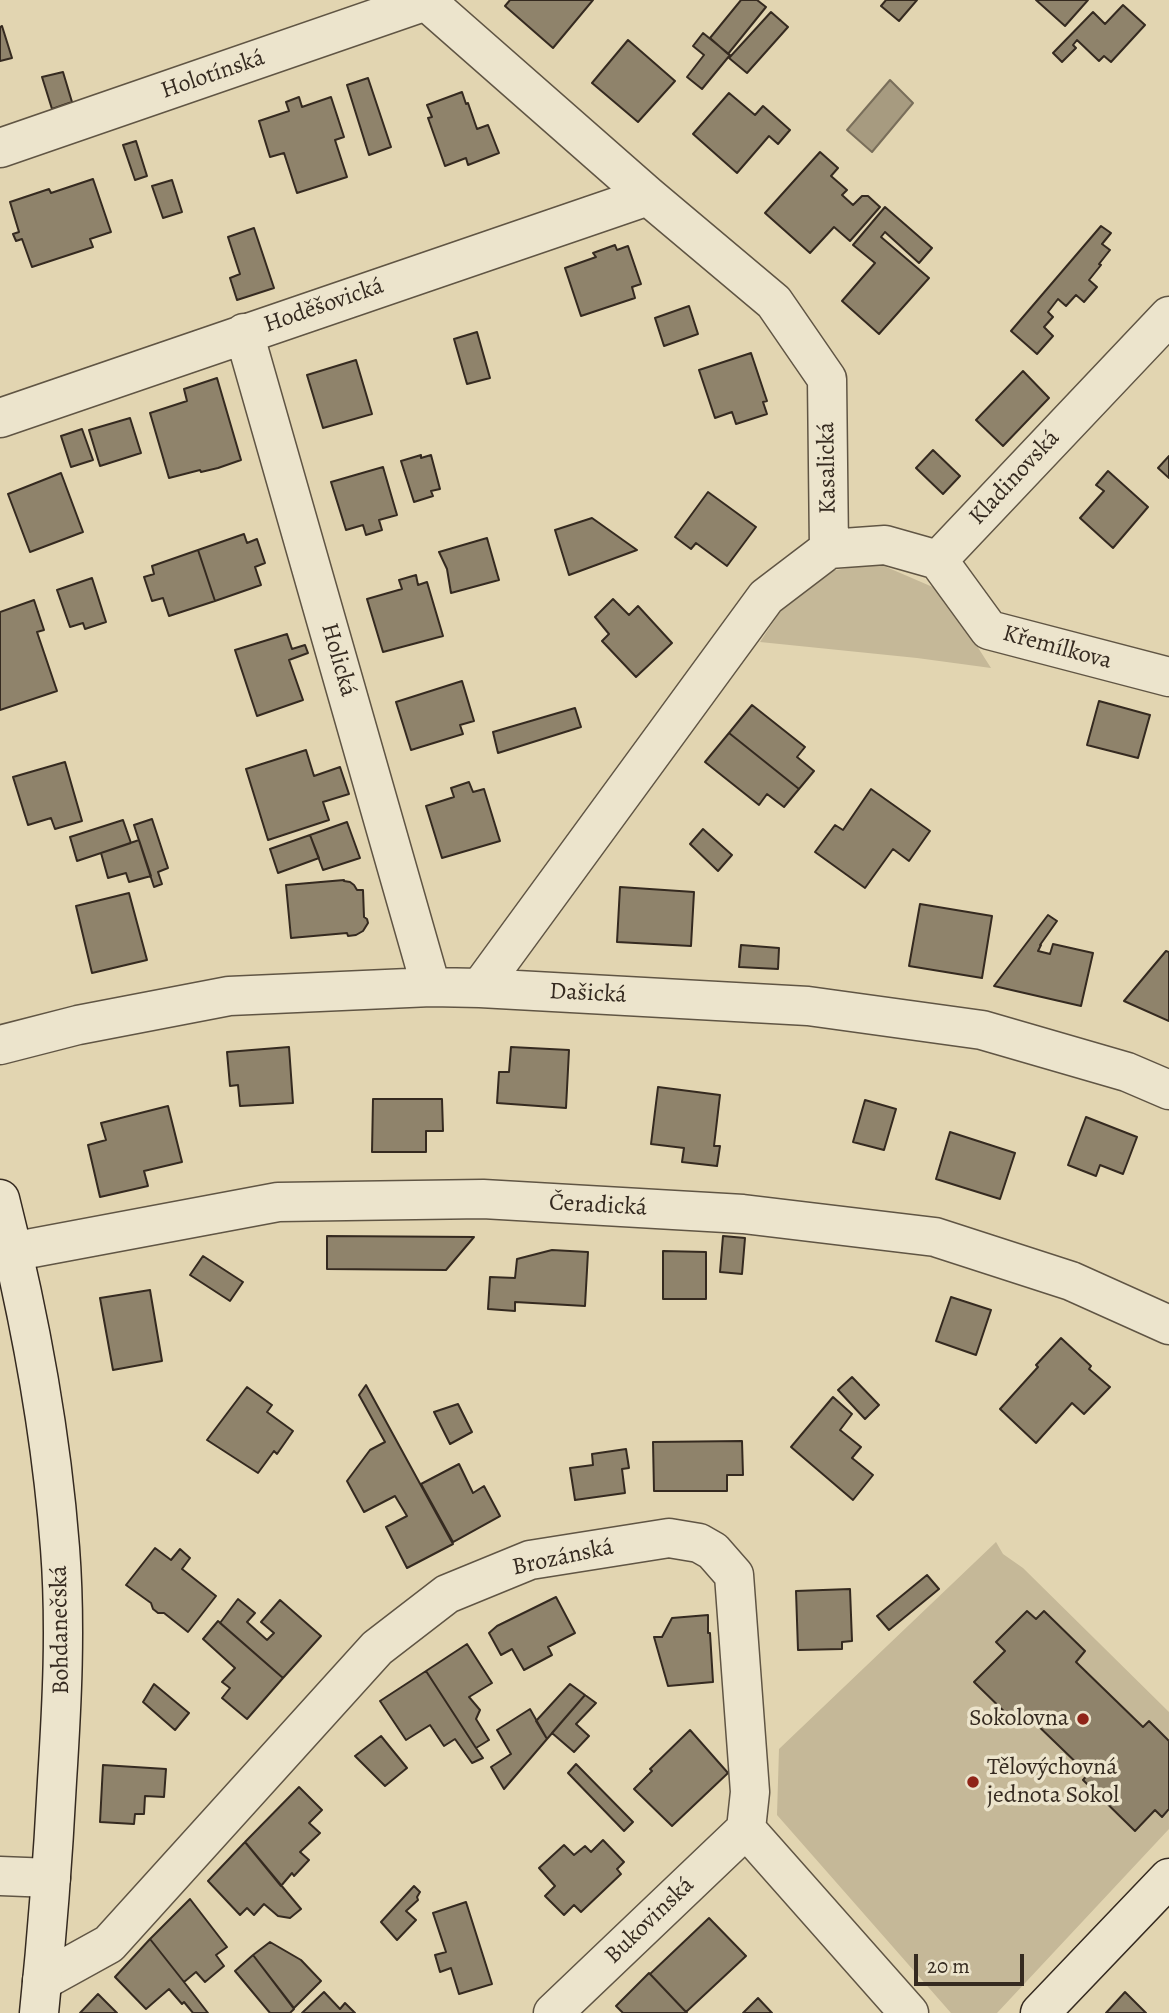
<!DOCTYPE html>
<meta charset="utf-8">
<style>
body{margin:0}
#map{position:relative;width:1169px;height:2013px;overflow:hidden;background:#e2d5b1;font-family:Alegreya,serif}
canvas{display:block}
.scale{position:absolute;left:914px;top:1954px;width:110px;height:32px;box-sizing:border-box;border:4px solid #352a20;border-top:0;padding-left:9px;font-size:21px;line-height:24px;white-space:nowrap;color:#352a20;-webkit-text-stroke:5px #ece4cc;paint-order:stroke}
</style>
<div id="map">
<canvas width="1169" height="2013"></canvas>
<div class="scale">20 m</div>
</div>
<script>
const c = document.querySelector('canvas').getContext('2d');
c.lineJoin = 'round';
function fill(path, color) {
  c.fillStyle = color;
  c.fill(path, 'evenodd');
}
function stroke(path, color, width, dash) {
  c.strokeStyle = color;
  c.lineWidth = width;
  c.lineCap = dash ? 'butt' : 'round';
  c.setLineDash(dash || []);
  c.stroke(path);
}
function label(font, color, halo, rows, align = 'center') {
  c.font = font + ' Alegreya,serif';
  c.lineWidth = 7;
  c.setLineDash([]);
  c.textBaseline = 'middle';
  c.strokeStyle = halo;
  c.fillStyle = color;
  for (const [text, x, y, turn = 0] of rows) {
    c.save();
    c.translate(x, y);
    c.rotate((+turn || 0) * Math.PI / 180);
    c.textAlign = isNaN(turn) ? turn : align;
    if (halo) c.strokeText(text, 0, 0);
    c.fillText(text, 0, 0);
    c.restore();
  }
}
fill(new Path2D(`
 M 877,563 L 942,591 L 991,668 L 917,658 L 760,642 L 787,601 L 830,571 Z
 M 996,1542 L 1003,1554 L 1023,1568 L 1169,1712 L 1169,1829 L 997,2013 L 951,2013 L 777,1815 L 779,1749 Z`), '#c5b898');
const water = new Path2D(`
 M 890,80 L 913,103 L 872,152 L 847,130 Z`);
fill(water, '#a79b80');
stroke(water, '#796e5a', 2);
const building = new Path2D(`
 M 510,0 L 593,0 L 553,48 L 505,6 Z
 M 741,0 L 757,0 L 766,7 L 728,54 L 710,38 Z
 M 886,0 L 917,0 L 899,21 L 881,6 Z
 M 1036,0 L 1088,0 L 1065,26 Z
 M 1123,5 L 1145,25 L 1111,62 L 1104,56 L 1099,61 L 1077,40 L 1073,45 L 1076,48 L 1062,62 L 1053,53 L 1093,12 L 1105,24 Z
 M 771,12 L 788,27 L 747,73 L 729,58 Z
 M 2,26 L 12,58 L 0,61 L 0,27 Z
 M 703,33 L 730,55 L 702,89 L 687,77 L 704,55 L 693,46 Z
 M 628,40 L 675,81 L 638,122 L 592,83 Z
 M 63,72 L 72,102 L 52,109 L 42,77 Z
 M 368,78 L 391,147 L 369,155 L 347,85 Z
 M 462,92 L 466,104 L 468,103 L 477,129 L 488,125 L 499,153 L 468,165 L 466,158 L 445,166 L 428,118 L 432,117 L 427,105 Z
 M 729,93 L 755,115 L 763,106 L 790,130 L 778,144 L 769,136 L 737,173 L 693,134 Z
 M 299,97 L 302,107 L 331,97 L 344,137 L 335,140 L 347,177 L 297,193 L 284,153 L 270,157 L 259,121 L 289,111 L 286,102 Z
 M 136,141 L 147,176 L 135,180 L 123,145 Z
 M 820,152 L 838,168 L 831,176 L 847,190 L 842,195 L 853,205 L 862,196 L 868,196 L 880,207 L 850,241 L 834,227 L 810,253 L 765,213 Z
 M 93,179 L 111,232 L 90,239 L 93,247 L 32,267 L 22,239 L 16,241 L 13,234 L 19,232 L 10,202 L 49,189 L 51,193 Z
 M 172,180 L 182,212 L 163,218 L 152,186 Z
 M 885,207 L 932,248 L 919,263 L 885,232 L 881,237 L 929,278 L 879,334 L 842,301 L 875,263 L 853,245 Z
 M 1101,226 L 1111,233 L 1102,244 L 1110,250 L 1099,264 L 1101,265 L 1089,280 L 1097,287 L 1084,302 L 1076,295 L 1066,306 L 1058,299 L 1048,312 L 1053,317 L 1044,327 L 1053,336 L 1037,354 L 1011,331 Z
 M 254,228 L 274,288 L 237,300 L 230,278 L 240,274 L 228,237 Z
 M 615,245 L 617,250 L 628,246 L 641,284 L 632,287 L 635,298 L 581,316 L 565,268 L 596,257 L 593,253 Z
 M 689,306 L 698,334 L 664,346 L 655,318 Z
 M 477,332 L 490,378 L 467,384 L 454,339 Z
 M 751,353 L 767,401 L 763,402 L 767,414 L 736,424 L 732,412 L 715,418 L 699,370 Z
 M 356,360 L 372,414 L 323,428 L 307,375 Z
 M 1023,371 L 1049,398 L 1003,446 L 976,420 Z
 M 217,378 L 241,460 L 218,468 L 201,472 L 200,470 L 169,478 L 150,413 L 187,401 L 184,389 Z
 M 130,418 L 141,453 L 100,466 L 89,430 Z
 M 82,429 L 93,460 L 71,467 L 61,436 Z
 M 933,450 L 960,476 L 943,494 L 916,468 Z
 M 421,455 L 421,458 L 431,455 L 440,489 L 431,491 L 433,496 L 414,502 L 401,461 Z
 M 1169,456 L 1169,478 L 1158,468 Z
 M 383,467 L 397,515 L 379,520 L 382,530 L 366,535 L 363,525 L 346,530 L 331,482 Z
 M 1108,471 L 1148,507 L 1113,548 L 1080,518 L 1104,491 L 1096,485 Z
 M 61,473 L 83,532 L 30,552 L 8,494 Z
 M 708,492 L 756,527 L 727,566 L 696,543 L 691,549 L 675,537 Z
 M 592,518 L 637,550 L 569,575 L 555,530 Z
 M 244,534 L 247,543 L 257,539 L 265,563 L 255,567 L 261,585 L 215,601 L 198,550 Z
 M 487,538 L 499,580 L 451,593 L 447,569 L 439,552 Z
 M 198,550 L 215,601 L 169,616 L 163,598 L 152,601 L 144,577 L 154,574 L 152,566 Z
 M 416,575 L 418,585 L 427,582 L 443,636 L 383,652 L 367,599 L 402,589 L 399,580 Z
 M 92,578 L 106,622 L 85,629 L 83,623 L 70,627 L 57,590 Z
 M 613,599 L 629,615 L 638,606 L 672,643 L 636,677 L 602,641 L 609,634 L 595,617 Z
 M 34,600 L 44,630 L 37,632 L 57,691 L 0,710 L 0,612 Z
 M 287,634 L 292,649 L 305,645 L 308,653 L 289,660 L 303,700 L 257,716 L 235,650 Z
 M 462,681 L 474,721 L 460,725 L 463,734 L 411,750 L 396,702 Z
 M 1099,701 L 1150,715 L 1138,758 L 1087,745 Z
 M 752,705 L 805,747 L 797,757 L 814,771 L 799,789 L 729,733 Z
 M 575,708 L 581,727 L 498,753 L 493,732 Z
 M 729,733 L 799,789 L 784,807 L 767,794 L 759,805 L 705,762 Z
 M 306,750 L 314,776 L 340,767 L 349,794 L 323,802 L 329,820 L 268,840 L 246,769 Z
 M 65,762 L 82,821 L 55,829 L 51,818 L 28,825 L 13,777 Z
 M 469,782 L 473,792 L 484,789 L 500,841 L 442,858 L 426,806 L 454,797 L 451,788 Z
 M 871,789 L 930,831 L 909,861 L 893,849 L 865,888 L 815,852 L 835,825 L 843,830 Z
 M 152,819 L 168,868 L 158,872 L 162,884 L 154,887 L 134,825 Z
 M 123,820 L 131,843 L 77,861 L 70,837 Z
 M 347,822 L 360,858 L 323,870 L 310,835 Z
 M 703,829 L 732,855 L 718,871 L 690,844 Z
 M 310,835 L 319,858 L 278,873 L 270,849 Z
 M 139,840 L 151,876 L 129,882 L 126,873 L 108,878 L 101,853 Z
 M 344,880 L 344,881 L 350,882 L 354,885 L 357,890 L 363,890 L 364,917 L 367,919 L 368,923 L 363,931 L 356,935 L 348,936 L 347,933 L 291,938 L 286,885 Z
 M 620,887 L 694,892 L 691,946 L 617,942 Z
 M 129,893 L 147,960 L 92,973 L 76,906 Z
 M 920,904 L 992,916 L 982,978 L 909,966 Z
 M 1048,915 L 1057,921 L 1040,945 L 1041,945 L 1038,951 L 1050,954 L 1053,944 L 1093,953 L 1081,1006 L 994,986 Z
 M 741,945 L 779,948 L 778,969 L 739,967 Z
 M 1166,951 L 1169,952 L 1169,1021 L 1124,1001 Z
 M 289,1047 L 293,1103 L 240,1106 L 238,1085 L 230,1086 L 227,1052 Z
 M 511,1047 L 569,1050 L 566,1108 L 497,1103 L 499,1072 L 509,1072 Z
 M 658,1087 L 720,1095 L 714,1146 L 720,1146 L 717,1166 L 682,1162 L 684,1148 L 651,1144 Z
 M 373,1099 L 442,1099 L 443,1131 L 426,1131 L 426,1152 L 372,1152 Z
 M 865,1100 L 896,1109 L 884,1150 L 853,1142 Z
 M 168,1106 L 182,1162 L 144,1171 L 148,1186 L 100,1197 L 88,1145 L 106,1140 L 101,1123 Z
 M 1086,1117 L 1137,1137 L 1123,1174 L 1100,1165 L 1096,1176 L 1068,1165 Z
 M 950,1132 L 1015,1153 L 1000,1199 L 936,1179 Z
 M 327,1236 L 474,1237 L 446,1270 L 327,1269 Z
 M 723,1236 L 745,1238 L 742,1274 L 720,1272 Z
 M 552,1250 L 588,1252 L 585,1306 L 515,1302 L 515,1311 L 488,1309 L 490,1277 L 515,1278 L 517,1259 Z
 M 663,1251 L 706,1252 L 706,1299 L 663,1299 Z
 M 203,1256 L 243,1282 L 230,1301 L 190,1275 Z
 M 150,1290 L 162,1361 L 113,1370 L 100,1298 Z
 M 951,1297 L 991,1310 L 976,1355 L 936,1341 Z
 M 1061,1338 L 1091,1366 L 1089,1369 L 1110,1387 L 1084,1414 L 1072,1403 L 1036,1443 L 1000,1409 L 1038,1367 L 1036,1365 Z
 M 852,1377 L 879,1405 L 865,1419 L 838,1390 Z
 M 366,1385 L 453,1544 L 407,1568 L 386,1527 L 407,1516 L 395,1496 L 364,1512 L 347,1481 L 370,1450 L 385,1442 L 359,1395 Z
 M 247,1387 L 272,1405 L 267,1412 L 293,1431 L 277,1454 L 274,1451 L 258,1473 L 207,1440 Z
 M 833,1397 L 852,1414 L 840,1430 L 861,1447 L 852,1458 L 873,1475 L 853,1500 L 791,1447 Z
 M 458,1404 L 472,1432 L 450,1444 L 434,1412 Z
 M 742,1441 L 743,1475 L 727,1475 L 727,1491 L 654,1491 L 653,1442 Z
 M 626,1449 L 629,1468 L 622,1469 L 625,1493 L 575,1500 L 570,1468 L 593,1465 L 592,1454 Z
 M 459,1464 L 473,1493 L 484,1486 L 500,1516 L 453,1542 L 421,1484 Z
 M 155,1548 L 171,1560 L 180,1549 L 190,1558 L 182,1569 L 216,1596 L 188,1632 L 164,1613 L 158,1613 L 153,1609 L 151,1603 L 126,1585 Z
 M 927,1575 L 939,1589 L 889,1630 L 877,1616 Z
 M 850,1589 L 852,1641 L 842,1642 L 842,1649 L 798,1650 L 796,1591 Z
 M 556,1597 L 575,1633 L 548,1647 L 552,1655 L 524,1670 L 512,1649 L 501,1655 L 489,1633 L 497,1626 Z
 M 238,1599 L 255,1613 L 247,1622 L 267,1640 L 274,1633 L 261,1622 L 280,1600 L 321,1636 L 283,1678 L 220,1623 Z
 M 1027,1611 L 1036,1619 L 1044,1611 L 1085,1651 L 1076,1662 L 1143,1727 L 1149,1721 L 1169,1741 L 1169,1809 L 1162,1817 L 1155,1810 L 1135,1831 L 1083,1780 L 1088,1774 L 1029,1717 L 1019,1726 L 974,1682 L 1005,1651 L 996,1642 Z
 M 708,1615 L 708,1633 L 710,1633 L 713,1682 L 668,1686 L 654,1637 L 662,1637 L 672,1618 Z
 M 218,1621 L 283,1678 L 247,1719 L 222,1698 L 230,1688 L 222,1682 L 235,1668 L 203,1639 Z
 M 467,1644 L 492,1683 L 469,1697 L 480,1710 L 476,1719 L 489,1740 L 476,1748 L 426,1671 Z
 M 426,1671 L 476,1748 L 483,1758 L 472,1763 L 455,1739 L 444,1746 L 430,1725 L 406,1740 L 380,1701 Z
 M 154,1684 L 189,1713 L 175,1730 L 143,1702 Z
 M 570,1684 L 585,1695 L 547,1739 L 536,1721 Z
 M 585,1695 L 596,1703 L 576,1724 L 589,1736 L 574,1752 L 552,1733 Z
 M 530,1709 L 547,1739 L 504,1789 L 491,1767 L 511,1754 L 497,1730 Z
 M 690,1730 L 728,1773 L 672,1826 L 634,1789 L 652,1771 L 650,1769 Z
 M 381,1736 L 407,1768 L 385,1786 L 355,1756 Z
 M 576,1764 L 633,1822 L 624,1831 L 568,1773 Z
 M 103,1765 L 166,1769 L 164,1797 L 145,1796 L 144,1814 L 135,1814 L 134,1824 L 100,1822 Z
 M 299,1787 L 322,1810 L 309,1823 L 320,1833 L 300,1852 L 309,1860 L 294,1876 L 292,1873 L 281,1886 L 245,1842 Z
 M 603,1840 L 624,1862 L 617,1869 L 621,1874 L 581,1912 L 574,1905 L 564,1915 L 545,1896 L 555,1886 L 539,1868 L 564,1845 L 574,1855 L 585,1846 L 591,1852 Z
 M 245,1842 L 301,1909 L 290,1918 L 278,1916 L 264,1904 L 254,1915 L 247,1908 L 240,1915 L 208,1881 Z
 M 414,1886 L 420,1892 L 417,1897 L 418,1900 L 406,1911 L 416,1920 L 397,1940 L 381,1922 Z
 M 190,1899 L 227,1947 L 216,1955 L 224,1966 L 205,1982 L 196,1972 L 184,1982 L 150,1939 Z
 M 466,1902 L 492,1984 L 459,1994 L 451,1968 L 440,1972 L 435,1955 L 446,1952 L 433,1913 Z
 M 709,1918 L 746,1956 L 686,2012 L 650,1974 Z
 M 150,1939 L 184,1982 L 208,2013 L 193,2013 L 184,2002 L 182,2004 L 169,1989 L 146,2009 L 115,1977 Z
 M 270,1942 L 301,1960 L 321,1981 L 294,2008 L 253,1955 Z
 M 253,1955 L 294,2009 L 290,2013 L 270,2013 L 235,1971 Z
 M 649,1973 L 650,1974 L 687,2013 L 623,2013 L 616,2006 Z
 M 324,1992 L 340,2009 L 345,2003 L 355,2013 L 302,2013 Z
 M 1125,1992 L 1146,2013 L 1106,2013 Z
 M 98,1994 L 117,2013 L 80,2013 Z
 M 758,1998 L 772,2013 L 743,2013 Z`);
fill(building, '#8f836b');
stroke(building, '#352a20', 2);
const street = new Path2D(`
 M 425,0 L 648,196 L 774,302 L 827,379 L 829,549
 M 0,148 L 426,1
 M 244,333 L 431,987
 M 0,418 L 648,196
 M 829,549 L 885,545 L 938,560
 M 938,560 L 1169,316
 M 938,560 L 989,630 L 1169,677
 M 480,988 L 766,597 L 829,549
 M 0,1045 L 78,1025 L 229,996 L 431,987 L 480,988 L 808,1006 L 982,1030 L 1127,1072 L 1169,1090
 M 0,1254 L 278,1202 L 483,1199 L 743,1214 L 935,1237 L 1071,1281 L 1169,1325
 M 0,1876 L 51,1878
 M 42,1981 L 109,1944 L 377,1648 L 447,1594 L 530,1560 L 669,1538 L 699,1543 L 713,1551 L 734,1575 L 750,1792 L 746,1829 L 909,2013
 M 553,2013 L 746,1829`);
const secondary = new Path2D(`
 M 0,1199 C 29,1313 51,1431 60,1548 C 66,1626 62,1703 57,1781 C 53,1858 47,1936 39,2013
 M 1040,2013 L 1169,1878`);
stroke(street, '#605544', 41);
stroke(secondary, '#352a20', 41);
stroke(street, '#ece4cc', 38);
stroke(secondary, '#ece4cc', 38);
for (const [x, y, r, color] of [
 [1083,1719,7,"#8f2418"],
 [973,1782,7,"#8f2418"]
]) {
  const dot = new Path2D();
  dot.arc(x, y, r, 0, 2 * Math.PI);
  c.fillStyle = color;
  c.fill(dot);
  stroke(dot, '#ece4cc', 2.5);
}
label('24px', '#352a20', '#ece4cc', [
 ["Holotínská",213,75,-19],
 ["Hoděšovická",324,306,-19],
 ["Kasalická",828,468,-91],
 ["Kladinovská",1015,478,-47],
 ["Křemílkova",1057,648,15],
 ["Holická",338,660,74],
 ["Dašická",588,994,3],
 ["Čeradická",598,1206,3],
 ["Brozánská",563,1558,-12],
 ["Bohdanečská",61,1630,-91],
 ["Bukovinská",650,1921,-44]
]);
label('24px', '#352a20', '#ece4cc', [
 ["Sokolovna",1069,1719],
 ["Tělovýchovná",987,1768,"left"],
 ["jednota Sokol",987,1796,"left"]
], 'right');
</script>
